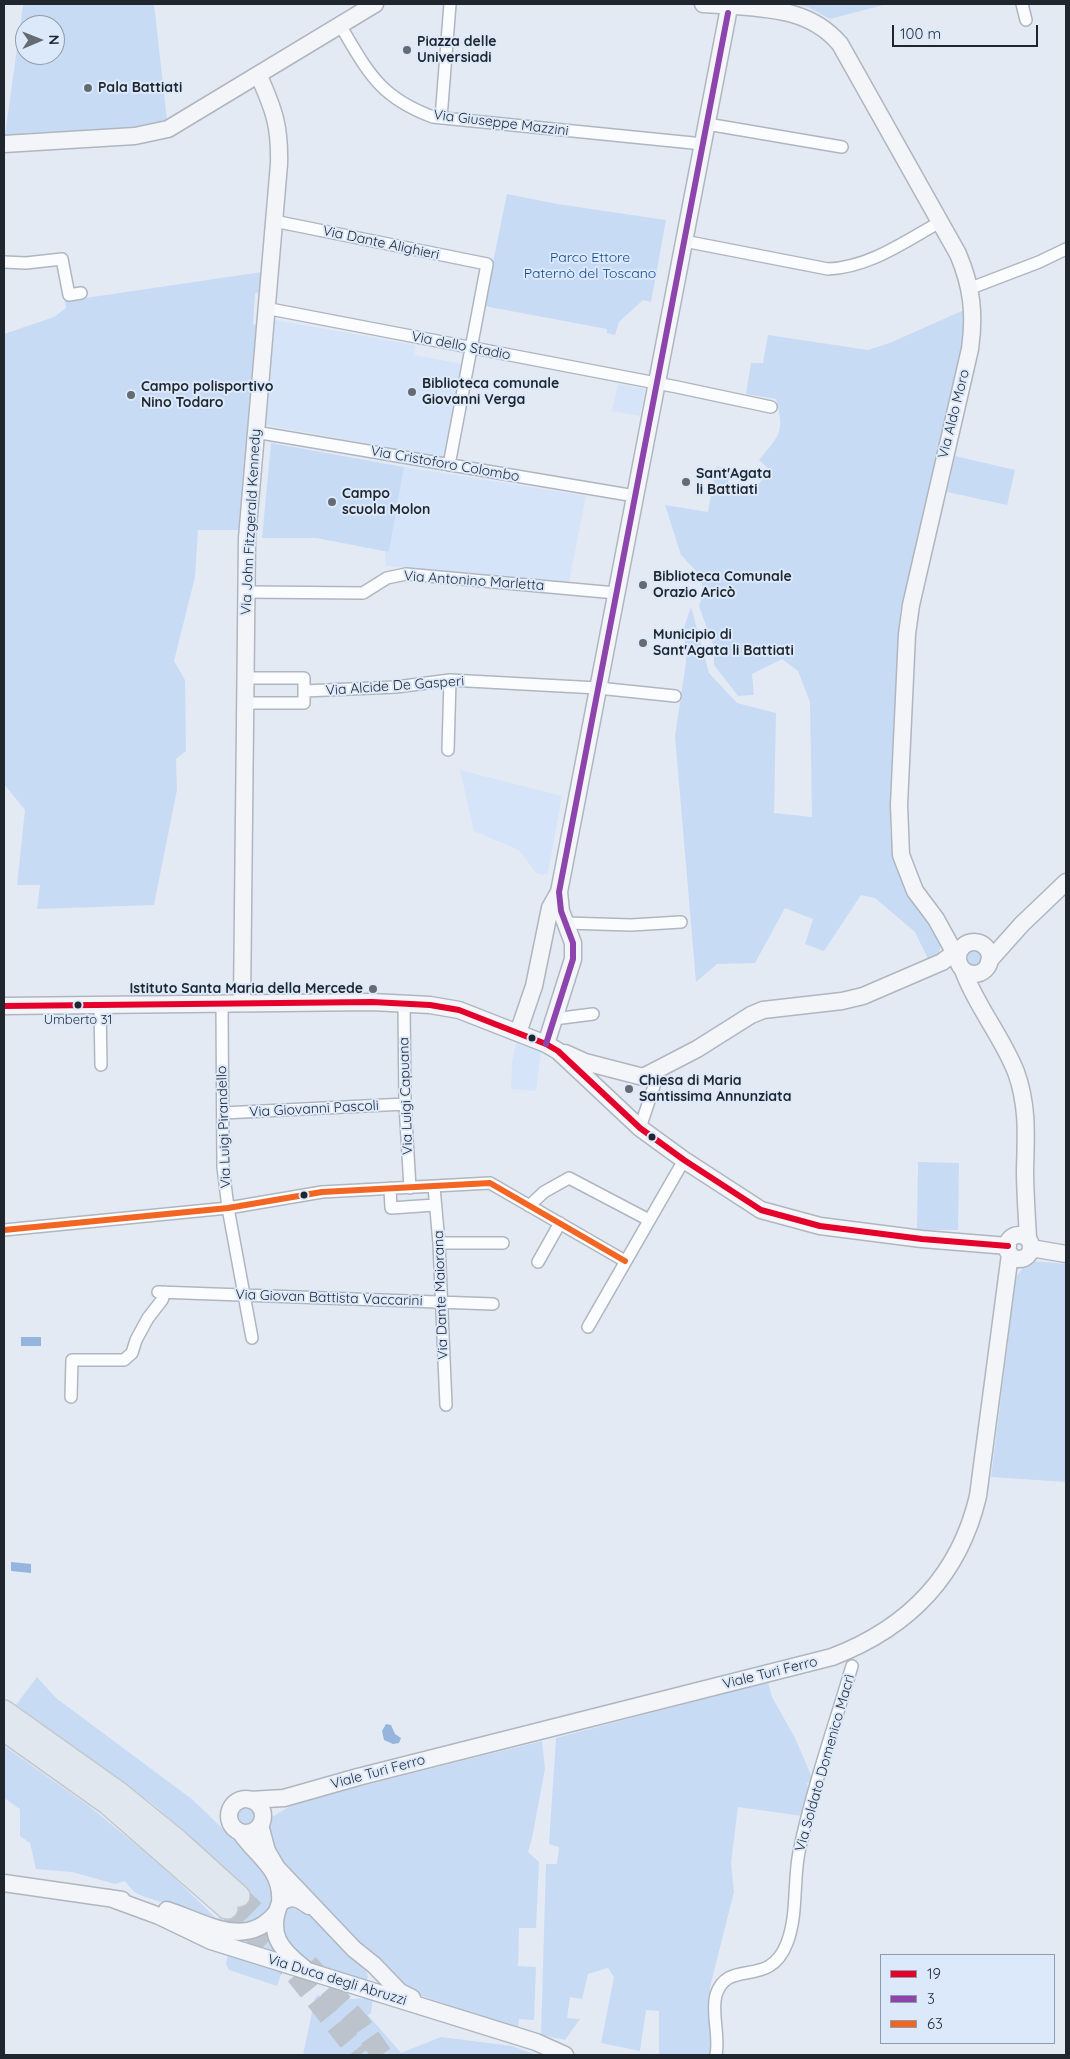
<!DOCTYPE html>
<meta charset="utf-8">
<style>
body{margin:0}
#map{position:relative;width:1070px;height:2059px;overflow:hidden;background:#e3eaf4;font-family:Quicksand,sans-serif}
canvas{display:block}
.frame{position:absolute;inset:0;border:5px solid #1f262e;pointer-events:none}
.legend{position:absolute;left:880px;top:1954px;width:175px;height:90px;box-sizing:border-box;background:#dce9fb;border:1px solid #909ba9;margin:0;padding:6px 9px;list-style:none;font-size:15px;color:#1f262e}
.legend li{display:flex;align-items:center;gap:10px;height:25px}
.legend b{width:25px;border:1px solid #909ba9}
.north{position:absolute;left:15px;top:15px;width:50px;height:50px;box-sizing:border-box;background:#dce9fb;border:1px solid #909ba9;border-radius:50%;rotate:89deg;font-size:14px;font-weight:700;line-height:20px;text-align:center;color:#1f262e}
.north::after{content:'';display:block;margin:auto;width:18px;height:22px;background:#646b73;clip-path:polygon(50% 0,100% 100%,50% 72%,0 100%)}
.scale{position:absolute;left:892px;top:25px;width:146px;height:22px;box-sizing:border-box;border:2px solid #1f262e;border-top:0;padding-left:6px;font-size:15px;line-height:18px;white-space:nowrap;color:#1f262e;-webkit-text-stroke:4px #dce9fb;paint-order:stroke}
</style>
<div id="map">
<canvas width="1070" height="2059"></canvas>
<div class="frame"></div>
<ul class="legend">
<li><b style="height:6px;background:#e4002b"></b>19</li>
<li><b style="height:6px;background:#8e44ad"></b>3</li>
<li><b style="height:6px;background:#f26522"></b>63</li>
</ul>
<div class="north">N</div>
<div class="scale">100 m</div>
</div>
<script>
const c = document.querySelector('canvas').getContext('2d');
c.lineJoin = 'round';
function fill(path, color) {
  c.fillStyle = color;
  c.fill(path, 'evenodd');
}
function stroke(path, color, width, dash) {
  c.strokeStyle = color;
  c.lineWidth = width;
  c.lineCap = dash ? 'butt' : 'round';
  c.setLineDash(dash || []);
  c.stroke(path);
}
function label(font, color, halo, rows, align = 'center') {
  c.font = font + ' Quicksand,sans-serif';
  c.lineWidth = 4;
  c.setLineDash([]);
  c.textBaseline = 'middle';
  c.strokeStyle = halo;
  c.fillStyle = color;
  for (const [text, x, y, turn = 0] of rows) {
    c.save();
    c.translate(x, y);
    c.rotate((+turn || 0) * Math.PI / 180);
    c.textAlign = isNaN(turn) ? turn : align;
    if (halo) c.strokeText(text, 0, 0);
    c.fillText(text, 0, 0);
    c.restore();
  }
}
fill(new Path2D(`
 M 275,320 L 415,345 L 414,355 L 462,364 L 444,457 L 265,425 Z
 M 618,384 L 645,389 L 640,416 L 612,411 Z
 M 404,467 L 586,496 L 569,582 L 386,566 L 385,551 L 389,552 Z
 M 460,770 L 562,796 L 548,873 L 542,875 L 536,873 L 519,850 L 474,831 Z
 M 516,1043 L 541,1052 L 536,1091 L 511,1089 L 512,1062 Z`), '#d5e4f8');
fill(new Path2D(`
 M 33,4 L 154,4 L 167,120 L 145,127 L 5,135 L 23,5 ZM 25,25 L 55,25 L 55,55 L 25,55 Z
 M 793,4 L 887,4 L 830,19 L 808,7 Z
 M 507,194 L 557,204 L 666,220 L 651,302 L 643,300 L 619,322 L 615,335 L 607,333 L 607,329 L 484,306 Z
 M 262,272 L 260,291 L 255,294 L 253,324 L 257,325 L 246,460 L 243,463 L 246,469 L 240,530 L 198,530 L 195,577 L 174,661 L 185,680 L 186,751 L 176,759 L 177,790 L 154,905 L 37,909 L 40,885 L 17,885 L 25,810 L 4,784 L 4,334 L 54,317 L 66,308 L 65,301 Z
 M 964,310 L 963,344 L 900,613 L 890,830 C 895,878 913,900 941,937 L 941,946 L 938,955 L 929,961 L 915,932 L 875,898 L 861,895 L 824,951 L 805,944 L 813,919 L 785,908 L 755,963 L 717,964 L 696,982 L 675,736 L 686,662 L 684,627 L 691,607 L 709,673 L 737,703 L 776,713 L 774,813 L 812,817 L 810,702 L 798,671 L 782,659 L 752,674 L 754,695 L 738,696 L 714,665 L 714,647 L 699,606 L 704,591 L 698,573 L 681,555 L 665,505 L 708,512 L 716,467 L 731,469 L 728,483 L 757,486 L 770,470 L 759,460 C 780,434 785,433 776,399 L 746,394 L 751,363 L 763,363 L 768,335 L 868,350 L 892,342 Z
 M 271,443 L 404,467 L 389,552 L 316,538 L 262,538 Z
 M 955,456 L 1015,470 L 1007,505 L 947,492 Z
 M967 958a7 7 0 1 1 14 0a7 7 0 1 1-14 0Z
 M 918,1162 L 959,1163 L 958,1230 L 917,1230 Z
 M 1032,1261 L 1066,1264 L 1066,1482 L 991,1477 L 1016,1277 L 1025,1265 Z
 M 37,1677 L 56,1698 L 193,1800 L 259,1864 L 274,1890 L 270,1915 L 243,1928 L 142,1896 L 134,1892 L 125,1881 L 115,1884 L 72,1872 L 36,1869 L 30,1843 L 20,1836 L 20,1809 L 4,1798 L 4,1746 L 89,1806 L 162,1866 L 217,1919 L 247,1887 L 154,1805 L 16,1705 Z
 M 768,1682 L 772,1697 L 795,1738 L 814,1782 L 807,1783 L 809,1793 L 802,1816 L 738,1807 L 731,1863 L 734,1892 L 710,1987 L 710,2055 L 659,2055 L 659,2011 L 646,2010 L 640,2051 L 601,2043 L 614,1977 L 608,1968 L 588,1974 L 582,1999 L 570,1997 L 567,2018 L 580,2019 L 565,2040 L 541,2035 L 546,1864 L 557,1864 L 559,1847 L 549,1844 L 556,1738 Z
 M 542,1741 L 545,1769 L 532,1838 L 528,1852 L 539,1862 L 536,1928 L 519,1928 L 518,1966 L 536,1967 L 534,2020 L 519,2019 L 518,2029 L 408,1991 L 276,1859 L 268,1823 L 272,1817 L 297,1802 Z
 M234 1816a12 12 0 1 1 24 0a12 12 0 1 1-24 0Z
 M 284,1906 L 304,1907 L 366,1970 L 368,1977 L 365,1982 L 314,1972 L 282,1940 Z
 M 270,1928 L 278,1958 L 219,1934 Z
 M 228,1953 L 282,1972 L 277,1986 L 229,1970 L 226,1964 Z
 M 318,1995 L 330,2000 L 373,1998 L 371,2013 L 368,2015 L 401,2053 L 441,2037 L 512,2046 L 536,2055 L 303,2055 L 315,1998 Z`), '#c8dbf5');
fill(new Path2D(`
 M 21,1337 L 41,1337 L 41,1346 L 21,1346 Z
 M 11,1562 L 31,1564 L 31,1573 L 11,1571 Z
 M 386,1724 L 391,1725 L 395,1734 L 401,1738 L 399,1743 L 393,1744 L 384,1740 L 382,1731 Z`), '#95b4de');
stroke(new Path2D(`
 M 239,1896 L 281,1937
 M 227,1908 L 294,1972 L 360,2055
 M 308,1964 L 361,2025 L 382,2055`), '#bcc3cc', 21, [21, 11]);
const street = new Path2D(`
 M 1022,4 L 1026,20
 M 340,25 C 368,72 379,97 433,117 L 703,144
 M 441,118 L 450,4
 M 707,124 L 842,147
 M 274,221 L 487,264 L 449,465
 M 684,241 L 828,269 C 870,267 904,242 940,222
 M 4,262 L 26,263 L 62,259 L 69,295 L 81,293
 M 971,288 L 1039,262 L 1066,249
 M 265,308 L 677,387 L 771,407
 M 255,432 L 635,496
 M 246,592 L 363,593 L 387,578 L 406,574 L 616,593
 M 244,678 L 304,678 L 304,703 L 245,703
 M 304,691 L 396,687 L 450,680 L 598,688 L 675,696
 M 448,750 L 450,680
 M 566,923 L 631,925 L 681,922
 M 222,1004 L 223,1167 L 228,1208 L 252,1338
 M 404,1004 L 405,1104 L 410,1188
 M 100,1005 L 101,1065
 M 554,1019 L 593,1014
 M 223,1113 L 405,1104
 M 640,1128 L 655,1083 L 650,1074
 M 434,1187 L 439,1243 L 446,1405
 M 390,1188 L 391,1208 L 435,1205
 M 529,1206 L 544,1192 L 569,1178 L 649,1220
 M 4,1230 L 228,1208 L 322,1192 L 490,1183 L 625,1261
 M 439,1243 L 503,1243
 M 538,1262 L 560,1223
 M 158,1292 L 493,1304
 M 588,1327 L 684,1160
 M 71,1397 L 72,1360 L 124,1360 L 132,1353 L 136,1340 L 148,1318 L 162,1300 L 165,1292
 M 716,2055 C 720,2036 711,2013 716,1995 C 728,1957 769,1990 787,1943 C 798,1914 793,1882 799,1852 C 812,1789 834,1727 852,1666`);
const secondary = new Path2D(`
 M 703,4 L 720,5
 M 736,6 C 776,9 813,12 840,44 L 958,254 C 972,287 975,314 970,349 L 911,605 L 907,634 L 899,805 L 901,855 L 915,891 L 936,919 L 958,959
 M 4,144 L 135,136 L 168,129 L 375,4
 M958 958a16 16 0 1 1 32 0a16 16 0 1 1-32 0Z
 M 989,961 L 1022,924 L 1066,882
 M 963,970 C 976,1006 1002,1036 1016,1072 C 1028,1105 1026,1135 1025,1170 C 1025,1193 1027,1216 1028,1239
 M 242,1003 L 247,538 L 279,164 C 280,126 274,110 259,76
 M 4,1006 L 372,1002 L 430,1005 L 459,1010 L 546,1044 L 558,1051 L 640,1128 L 684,1160 L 761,1210 L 820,1226 L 922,1239 L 1008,1246
 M 518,1033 L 534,986 L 550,908 L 559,892
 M 546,1044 L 573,959 L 573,943 L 561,911 L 559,892 L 728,13
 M 565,1053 L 585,1062 L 643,1077 L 697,1049 L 751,1015 L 763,1010 L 842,1001 L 863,996 L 942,962 L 961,948
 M1007 1247a12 12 0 1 1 24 0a12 12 0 1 1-24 0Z
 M 1031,1248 L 1066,1254
 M229 1816a17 17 0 1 1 34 0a17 17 0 1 1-34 0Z
 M 250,1800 L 284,1798 L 358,1777 L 832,1657 C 908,1628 959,1577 978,1496 L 1010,1254
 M 260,1825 L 267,1851 L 277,1868 L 354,1949 L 374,1965 L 400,1992 L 412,1998
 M 240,1832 C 257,1857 283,1869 280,1903
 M 4,1883 L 122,1900
 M 110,1898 L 159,1916 L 211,1941 L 536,2042 L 565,2055
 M 167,1910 C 204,1922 245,1950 275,1914
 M 304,1968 C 280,1949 267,1934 280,1903 C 292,1895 298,1898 309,1906`);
const highway = new Path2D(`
 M 4,1711 L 118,1792 L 177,1840 L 239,1896
 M 4,1730 L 108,1804 L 227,1908`);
stroke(street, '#b0b6bf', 14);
stroke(secondary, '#b0b6bf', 19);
stroke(highway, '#c4c8cd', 24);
stroke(street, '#fbfcfd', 11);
stroke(secondary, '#f3f5f8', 16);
stroke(highway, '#e0e7ef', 21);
stroke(new Path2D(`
 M 4,1006 L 372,1002 L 430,1005 L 459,1010 L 546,1044 L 558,1051 L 640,1128 L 684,1160 L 761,1210 L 820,1226 L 922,1239 L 1008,1246`), '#e4002b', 6);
stroke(new Path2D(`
 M 546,1044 L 573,959 L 573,943 L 561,911 L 559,892 L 728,13`), '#8e44ad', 6);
stroke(new Path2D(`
 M 4,1230 L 228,1208 L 322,1192 L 490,1183 L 625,1261`), '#f26522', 6);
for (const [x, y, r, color] of [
 [407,50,5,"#646b73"],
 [88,88,5,"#646b73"],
 [412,392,5,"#646b73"],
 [131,395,5,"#646b73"],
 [686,482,5,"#646b73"],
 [332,502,5,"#646b73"],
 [643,585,5,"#646b73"],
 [643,643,5,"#646b73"],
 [373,989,5,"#646b73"],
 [78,1005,4.5,"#1f262e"],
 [532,1038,4.5,"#1f262e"],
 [629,1089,5,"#646b73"],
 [652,1137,4.5,"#1f262e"],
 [304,1195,4.5,"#1f262e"]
]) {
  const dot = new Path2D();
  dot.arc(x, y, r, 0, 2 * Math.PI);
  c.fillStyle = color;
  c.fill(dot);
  stroke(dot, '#dce9fb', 2);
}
label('13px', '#1f262e', '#dce9fb', [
 ["Umberto 31",78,1020]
]);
label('bold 14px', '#1f262e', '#dce9fb', [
 ["Piazza delle",417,42],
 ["Universiadi",417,58],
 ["Pala Battiati",98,88],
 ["Biblioteca comunale",422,384],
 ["Giovanni Verga",422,400],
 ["Campo polisportivo",141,387],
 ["Nino Todaro",141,403],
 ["Sant'Agata",696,474],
 ["li Battiati",696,490],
 ["Campo",342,494],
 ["scuola Molon",342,510],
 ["Biblioteca Comunale",653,577],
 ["Orazio Aricò",653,593],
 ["Municipio di",653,635],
 ["Sant'Agata li Battiati",653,651],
 ["Istituto Santa Maria della Mercede",363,989,"right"],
 ["Chiesa di Maria",639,1081],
 ["Santissima Annunziata",639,1097]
], 'left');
label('14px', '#1f262e', '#dce9fb', [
 ["Via Giuseppe Mazzini",501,123,7],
 ["Via Dante Alighieri",381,243,12],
 ["Via dello Stadio",461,346,11],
 ["Via Aldo Moro",954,414,-76],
 ["Via Cristoforo Colombo",445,464,10],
 ["Via John Fitzgerald Kennedy",251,522,-87],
 ["Via Antonino Marletta",474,581,4],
 ["Via Alcide De Gasperi",395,686,-4],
 ["Via Luigi Capuana",406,1096,-92],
 ["Via Giovanni Pascoli",314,1109,-3],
 ["Via Luigi Pirandello",224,1127,-92],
 ["Via Dante Maiorana",441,1295,-92],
 ["Via Giovan Battista Vaccarini",329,1298,2],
 ["Viale Turi Ferro",770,1673,-14],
 ["Via Soldato Domenico Macrì",825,1763,-74],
 ["Viale Turi Ferro",378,1772,-15],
 ["Via Duca degli Abruzzi",337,1980,17]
]);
label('14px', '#0f498b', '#dce9fb', [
 ["Parco Ettore",590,258],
 ["Paternò del Toscano",590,274]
]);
</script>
